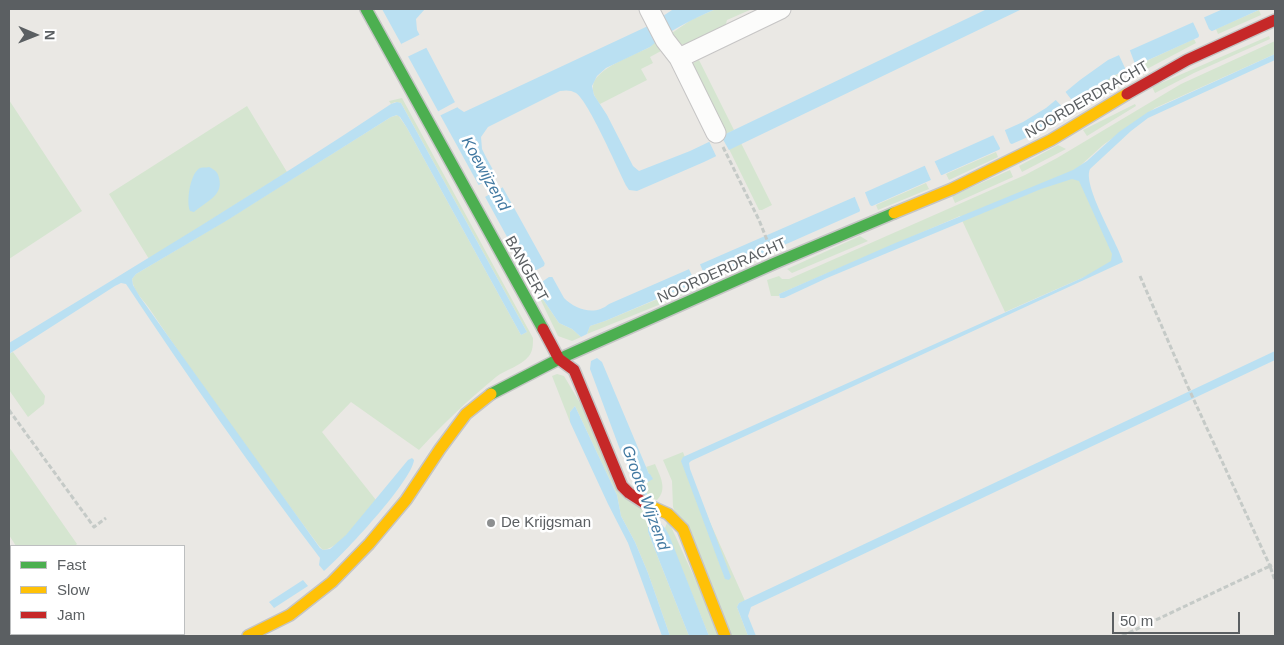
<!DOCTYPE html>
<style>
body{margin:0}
#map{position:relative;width:1284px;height:645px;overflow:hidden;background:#eae8e4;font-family:Arial,sans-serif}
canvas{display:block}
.frame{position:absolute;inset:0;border:10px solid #5b5f62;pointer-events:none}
.legend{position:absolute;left:10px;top:545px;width:175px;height:90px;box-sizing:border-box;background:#fff;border:1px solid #bdbfc0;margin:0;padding:6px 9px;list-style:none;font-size:15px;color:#5b5f62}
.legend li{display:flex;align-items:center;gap:10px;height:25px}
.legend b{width:25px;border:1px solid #bdbfc0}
.north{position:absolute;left:10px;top:10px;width:50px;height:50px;-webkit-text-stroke:4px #fff;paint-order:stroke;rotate:91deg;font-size:14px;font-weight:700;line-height:20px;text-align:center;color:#5b5f62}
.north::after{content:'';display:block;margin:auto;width:18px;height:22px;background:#5b5f62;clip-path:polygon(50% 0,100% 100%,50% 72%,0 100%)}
.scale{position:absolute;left:1112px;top:612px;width:128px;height:22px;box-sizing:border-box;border:2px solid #5b5f62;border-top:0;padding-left:6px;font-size:15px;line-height:18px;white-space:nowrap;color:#5b5f62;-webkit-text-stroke:4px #fff;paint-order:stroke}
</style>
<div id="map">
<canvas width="1284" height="645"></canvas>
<div class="frame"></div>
<ul class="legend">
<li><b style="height:6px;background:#4caf50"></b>Fast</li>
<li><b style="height:6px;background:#ffc107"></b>Slow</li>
<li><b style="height:6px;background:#c62828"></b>Jam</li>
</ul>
<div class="north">N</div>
<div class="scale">50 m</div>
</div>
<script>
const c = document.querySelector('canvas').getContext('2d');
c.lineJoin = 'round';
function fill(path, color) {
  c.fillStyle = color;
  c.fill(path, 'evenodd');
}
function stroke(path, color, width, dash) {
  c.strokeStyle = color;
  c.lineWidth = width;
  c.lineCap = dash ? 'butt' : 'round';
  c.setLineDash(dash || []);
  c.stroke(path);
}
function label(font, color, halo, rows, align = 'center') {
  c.font = font + ' Arial,sans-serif';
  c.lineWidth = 5;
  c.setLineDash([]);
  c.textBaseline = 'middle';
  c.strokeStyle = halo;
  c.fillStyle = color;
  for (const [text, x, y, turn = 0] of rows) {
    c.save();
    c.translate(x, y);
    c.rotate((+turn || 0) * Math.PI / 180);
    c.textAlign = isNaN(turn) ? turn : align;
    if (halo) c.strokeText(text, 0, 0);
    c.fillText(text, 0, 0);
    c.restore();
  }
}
fill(new Path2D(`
 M 716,9 L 752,9 L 727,20 L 725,27 L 687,46 L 678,43 L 672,33 L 691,20 Z
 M 1259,10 L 1261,15 L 1218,34 L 1216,29 Z
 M 1269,36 L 1270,39 L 1194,73 L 1155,93 L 1152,87 Z
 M 1194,39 L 1196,43 L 1145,70 L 1142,63 Z
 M 655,41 L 661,51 L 650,57 L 653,63 L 641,69 L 647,80 L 600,104 C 596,99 592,93 593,86 C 594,69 636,54 650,47 Z
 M 1275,41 L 1275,54 L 1155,108 L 1103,145 L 1080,166 L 1118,262 L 1005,312 L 960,216 L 779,294 L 779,296 L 771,296 L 767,280 L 779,276 L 782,279 L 789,279 L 1025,175 L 1057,158 L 1181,84 Z
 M 699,60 L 734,130 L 722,136 L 691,64 Z
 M 1120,73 L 1124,84 L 1083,105 L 1079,101 L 1106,80 Z
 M 402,98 L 533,338 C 533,344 533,351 529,356 C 520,367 506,369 496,377 C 468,400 443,424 419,450 L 351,402 L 322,432 L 376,500 C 364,514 342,548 323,550 L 319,546 C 262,469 205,391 151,311 C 145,301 133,292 132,279 L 136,274 L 225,221 L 391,117 L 398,115 L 407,128 L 521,335 L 527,332 L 401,103 L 395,102 L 391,104 L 389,101 Z
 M 9,100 L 82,211 L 9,259 Z
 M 1135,104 L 1136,106 L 1087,136 L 1083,130 Z
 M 247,106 L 287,172 L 149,259 L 109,194 Z
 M 741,143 L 772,205 L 762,210 L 759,210 L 729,149 Z
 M 1058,145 L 1066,149 L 1022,172 L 1019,166 Z
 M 996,152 L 998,157 L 949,180 L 946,174 Z
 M 1010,170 L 1013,177 L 955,203 L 952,196 Z
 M 926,183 L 929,189 L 878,210 L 876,205 Z
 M 860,236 L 868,241 L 792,273 L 787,269 Z
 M 694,284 L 693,291 L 587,334 L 590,326 L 605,321 Z
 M 534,286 L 559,323 L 572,329 L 581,337 L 572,341 L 558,336 Z
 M 13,352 L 45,396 L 44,404 L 28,417 L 9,390 L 9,354 Z
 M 557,374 L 564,376 L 649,519 L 648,532 L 689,636 L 670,636 L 648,573 L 635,542 L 621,516 L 617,495 L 575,406 L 570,412 L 570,422 L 552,376 Z
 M 9,447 L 77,544 L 75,546 L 16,546 L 9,535 Z
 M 683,452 L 701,502 L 745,601 L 739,603 L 737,607 L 748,636 L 731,636 L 673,507 L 672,481 L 663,460 Z
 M 655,464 C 660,476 668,489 657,500 L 648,497 L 644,484 L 649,474 L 646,467 Z
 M 668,520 L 721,636 L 709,636 L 665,528 Z`), '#d5e5d0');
fill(new Path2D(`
 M 382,9 L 425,9 L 416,19 L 417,30 L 458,108 L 464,112 L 648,26 L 664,18 L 663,16 L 672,10 L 672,9 L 716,9 C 693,19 669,30 650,47 L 606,68 L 597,76 L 592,86 L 594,95 L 607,115 L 633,166 L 639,171 L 690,151 L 738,128 L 987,9 L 1022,9 L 704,162 L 637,191 L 629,190 L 627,187 C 618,170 589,102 576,93 C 571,90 566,90 560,91 L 488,127 L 481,137 L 482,149 L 487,159 L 564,298 C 576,310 595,316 609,304 L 859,195 L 1023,122 L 1046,108 L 1080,80 L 1108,60 L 1223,9 L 1261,9 L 1115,75 L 1091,91 L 1052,123 L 1030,136 L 791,242 L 605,321 L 590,326 L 587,334 L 581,337 L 572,329 L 559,323 L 534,286 Z
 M 1275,54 L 1275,60 L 1148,118 L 1131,131 L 1090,169 C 1082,186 1118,243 1123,262 L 691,461 L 689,463 L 690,469 L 731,577 L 729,580 L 725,579 L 681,461 L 683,457 L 1082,278 L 1111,261 L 1112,254 L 1079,181 L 1072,179 L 1041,189 L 827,278 L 784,298 L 780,298 L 779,294 L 893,244 L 1073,170 L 1087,161 L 1119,132 L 1148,112 Z
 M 397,102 L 401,103 L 527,332 L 521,335 L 407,128 L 400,117 L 397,115 L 391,117 L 226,221 L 136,274 L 132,279 L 133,285 L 140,297 L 320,548 L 323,550 L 330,549 L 346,535 L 408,460 L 412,458 L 414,460 C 412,481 342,556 324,571 L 319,565 L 320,558 C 252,469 188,377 126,284 L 121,283 L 115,286 L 9,354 L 9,343 C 137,265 266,187 391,104 Z
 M 209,167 C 215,170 218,172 219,178 C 224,196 205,202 194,212 L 190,211 C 186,202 190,173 200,168 C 203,167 206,168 209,167 Z
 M 1275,351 L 1275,360 L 751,607 L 748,616 L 756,636 L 748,636 L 737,607 L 739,603 Z
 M 597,358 L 602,362 L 649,474 L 650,474 L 653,479 L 644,484 L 654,517 L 665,528 L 669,535 L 709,636 L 689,636 L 648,532 L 648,518 L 632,473 L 629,469 L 619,447 L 590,369 L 591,361 Z
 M 575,406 L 617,495 L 621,516 L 635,542 L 648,573 L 670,636 L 662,636 L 628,543 L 608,504 L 570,422 L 570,412 Z
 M 303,580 L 308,586 L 274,608 L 269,602 Z`), '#bae0f2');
fill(new Path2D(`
 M 1203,15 L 1209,29 L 1214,33 L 1198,40 L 1199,35 L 1192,20 Z
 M 421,34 L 428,47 L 407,57 L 401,44 Z
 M 1129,48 L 1135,64 L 1140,66 L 1124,74 L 1125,68 L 1118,53 Z
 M 1064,90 L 1074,103 L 1078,105 L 1066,115 L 1065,110 L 1054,98 Z
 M 457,101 L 460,106 L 439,116 L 437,112 Z
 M 1004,128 L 1010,143 L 1015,146 L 999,154 L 1000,148 L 992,133 Z
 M 720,134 L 730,152 L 717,158 L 708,139 Z
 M 934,160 L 941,175 L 944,177 L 931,183 L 931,180 L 924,164 Z
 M 499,174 L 505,186 L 483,198 L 477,186 Z
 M 864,190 L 870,205 L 875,208 L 859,215 L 860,210 L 854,195 Z
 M 546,259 L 556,277 L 549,277 L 533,288 L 527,275 L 544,266 Z
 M 699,262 L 705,276 L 711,280 L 694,287 L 695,282 L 688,267 Z`), '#eae8e4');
const street = new Path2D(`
 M 649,9 L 665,40 L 679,58 L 716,133
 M 679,58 L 781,9`);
const fast = new Path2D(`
 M 366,9 L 543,329
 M 491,394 L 559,359 L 775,263 L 894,213`);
const slow = new Path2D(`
 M 894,213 L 952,189 L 1051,140 L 1127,94
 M 646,504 L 668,514 L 683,529 L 725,636
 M 248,636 L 290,615 L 332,582 L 369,544 L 406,500 L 440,449 L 466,414 L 491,394`);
const jam = new Path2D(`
 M 1127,94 L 1187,60 L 1275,20
 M 543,329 L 559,359 L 574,370 L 622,486 L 629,493 L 646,504`);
stroke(street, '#c6c5c5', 21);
stroke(fast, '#c5c5c5', 14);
stroke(slow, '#c5c5c5', 14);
stroke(jam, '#c5c5c5', 14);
stroke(new Path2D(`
 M 723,147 L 759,220 L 769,245
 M 1140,276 L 1188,387 L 1270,566 L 1275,564
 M 9,410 L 94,527 L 106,518
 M 1122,636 L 1270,566 L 1275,581`), '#c5cac7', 3, [5, 2.5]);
stroke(street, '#fcfcfb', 19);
stroke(fast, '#4caf50', 11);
stroke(slow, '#ffc107', 11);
stroke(jam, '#c62828', 11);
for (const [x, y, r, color] of [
 [491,523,5,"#8d8f90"]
]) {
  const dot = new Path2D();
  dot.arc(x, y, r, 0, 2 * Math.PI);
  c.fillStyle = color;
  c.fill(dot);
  stroke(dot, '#fff', 2);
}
label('15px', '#5b5f62', '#fff', [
 ["NOORDERDRACHT",1087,100,-30],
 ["BANGERT",526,269,61],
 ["NOORDERDRACHT",722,271,-24]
]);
label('15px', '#5b5f62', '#fff', [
 ["De Krijgsman",501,523]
], 'left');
label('italic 16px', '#4279a1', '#fff', [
 ["Koewijzend",485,174,61],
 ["Groote Wijzend",645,498,70]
]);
</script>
